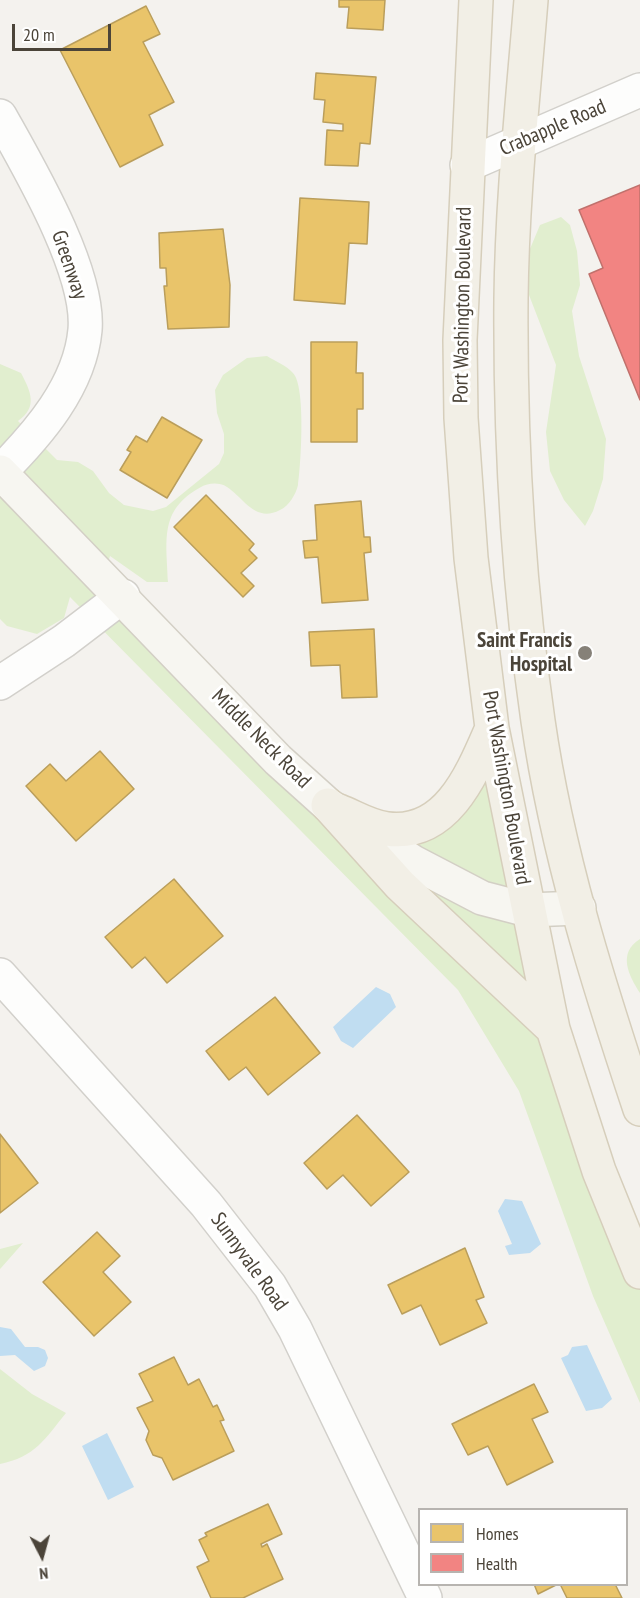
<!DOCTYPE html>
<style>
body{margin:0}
#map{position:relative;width:640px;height:1598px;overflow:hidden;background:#f4f2ee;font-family:"PT Sans Narrow",sans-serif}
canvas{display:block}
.legend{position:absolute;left:418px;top:1508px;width:210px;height:78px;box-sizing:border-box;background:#fff;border:2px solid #b7b4b0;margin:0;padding:8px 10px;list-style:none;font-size:18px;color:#4b4439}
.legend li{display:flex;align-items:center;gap:12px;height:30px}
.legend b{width:30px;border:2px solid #b7b4b0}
.north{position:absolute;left:12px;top:1526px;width:60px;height:60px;-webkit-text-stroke:4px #fff;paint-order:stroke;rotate:174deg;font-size:16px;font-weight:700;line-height:24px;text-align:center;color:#4b4439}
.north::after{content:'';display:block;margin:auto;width:21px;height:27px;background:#4b4439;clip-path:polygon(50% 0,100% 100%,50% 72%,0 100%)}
.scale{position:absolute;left:12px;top:24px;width:99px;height:27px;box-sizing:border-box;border:3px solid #4b4439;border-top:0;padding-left:8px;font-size:18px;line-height:21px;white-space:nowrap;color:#4b4439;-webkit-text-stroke:4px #fff;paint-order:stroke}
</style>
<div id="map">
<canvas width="640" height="1598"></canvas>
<ul class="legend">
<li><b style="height:16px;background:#e9c46a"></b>Homes</li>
<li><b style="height:16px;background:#f28482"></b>Health</li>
</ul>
<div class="north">N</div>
<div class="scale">20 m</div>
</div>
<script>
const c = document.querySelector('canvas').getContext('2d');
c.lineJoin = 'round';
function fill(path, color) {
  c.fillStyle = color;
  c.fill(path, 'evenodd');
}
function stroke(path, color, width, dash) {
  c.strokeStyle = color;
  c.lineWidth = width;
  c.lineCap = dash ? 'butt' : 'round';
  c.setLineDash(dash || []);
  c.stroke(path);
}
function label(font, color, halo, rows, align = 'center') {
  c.font = font + ' "PT Sans Narrow",sans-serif';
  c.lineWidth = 6;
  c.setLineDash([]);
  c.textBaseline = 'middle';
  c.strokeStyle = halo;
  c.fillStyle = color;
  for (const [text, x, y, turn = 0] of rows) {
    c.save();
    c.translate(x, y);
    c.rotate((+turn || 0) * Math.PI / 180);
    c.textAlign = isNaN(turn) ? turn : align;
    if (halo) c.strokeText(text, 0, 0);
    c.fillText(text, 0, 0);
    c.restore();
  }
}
fill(new Path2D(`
 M 561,217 L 570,225 L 577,251 L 580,285 L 572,311 L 579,356 L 606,439 L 603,479 L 593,511 L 585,526 L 564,500 L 550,471 L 546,432 L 556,365 L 529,295 L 527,256 L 540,225 Z
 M 267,356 C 275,361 287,366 293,373 C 306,386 301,465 298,485 C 296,494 289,506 280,510 C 255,523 244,498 227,487 C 219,482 208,483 201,487 C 158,510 167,542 168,582 L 147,582 L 110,556 L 107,566 L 327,806 L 415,828 L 492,728 L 528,910 L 640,1272 L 640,1403 L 593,1296 L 519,1091 L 458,990 L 70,597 L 64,618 L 37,634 L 7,626 L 0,619 L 0,364 L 21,373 C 31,392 38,407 18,421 L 57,460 L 78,462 L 93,471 L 109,493 L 124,505 L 153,511 L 166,507 L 219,464 L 224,453 L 224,434 L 217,413 L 215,390 L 223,375 L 247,358 Z
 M 640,939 L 640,993 C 629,976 617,953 640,939 Z
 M 23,1243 L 1,1268 L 0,1269 L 0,1249 Z
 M 0,1369 L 32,1394 L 66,1413 C 45,1439 35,1457 0,1464 Z`), '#e1eecf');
fill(new Path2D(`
 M 376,987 L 390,994 L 396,1007 L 353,1048 L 341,1041 L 333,1027 Z
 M 505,1199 L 522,1201 L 541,1244 L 530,1253 L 509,1255 L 505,1246 L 512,1244 L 498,1211 Z
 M 0,1327 L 11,1329 L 25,1347 L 38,1347 L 45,1350 L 48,1358 L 45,1366 L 34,1371 L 15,1355 L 0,1356 Z
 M 587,1345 L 612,1399 L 602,1408 L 586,1411 L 561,1358 L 568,1355 L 572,1347 Z
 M 107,1433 L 134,1487 L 108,1500 L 82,1446 Z`), '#c0ddf1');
const homes = new Path2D(`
 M 339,0 L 385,0 L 383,30 L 347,28 L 349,7 L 339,7 Z
 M 146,6 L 160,34 L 143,42 L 174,102 L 149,115 L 163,145 L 120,167 L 60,50 Z
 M 316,73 L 376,77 L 370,144 L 360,143 L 358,166 L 325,165 L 327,130 L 343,131 L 343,124 L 323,122 L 325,100 L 314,99 Z
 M 300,198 L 369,202 L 367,244 L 349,243 L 345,304 L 294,300 Z
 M 223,229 L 230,285 L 229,327 L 168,329 L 164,286 L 167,286 L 166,268 L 160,268 L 159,233 Z
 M 311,342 L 357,342 L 356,373 L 363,373 L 363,409 L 357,409 L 357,442 L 311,442 Z
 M 162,417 L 202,440 L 167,498 L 120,470 L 131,452 L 127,450 L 136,436 L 147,442 Z
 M 206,495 L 254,544 L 249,550 L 257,558 L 241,573 L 254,586 L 243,597 L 174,527 Z
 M 361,501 L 364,537 L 370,537 L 371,552 L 364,553 L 368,600 L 322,603 L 318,557 L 305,558 L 303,541 L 317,540 L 315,505 Z
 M 374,629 L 377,697 L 342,698 L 340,665 L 311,666 L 309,632 Z
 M 100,751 L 134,789 L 76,841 L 26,786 L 50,764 L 66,781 Z
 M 174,879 L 223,936 L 167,983 L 145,957 L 132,968 L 105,937 Z
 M 275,997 L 320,1053 L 268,1095 L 246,1067 L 229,1080 L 206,1051 Z
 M 357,1115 L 409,1172 L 371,1206 L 343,1175 L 327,1189 L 304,1163 Z
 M 0,1134 L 38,1183 L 0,1213 Z
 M 97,1232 L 120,1256 L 103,1272 L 131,1302 L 94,1336 L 43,1282 Z
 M 465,1248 L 484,1297 L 476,1300 L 487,1323 L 440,1345 L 421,1305 L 402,1314 L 388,1285 Z
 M 174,1357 L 188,1385 L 199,1379 L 213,1407 L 217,1405 L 224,1420 L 220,1421 L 234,1451 L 173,1480 L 162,1458 L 153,1455 L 146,1440 L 149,1431 L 137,1408 L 153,1401 L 139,1374 Z
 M 534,1384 L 548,1412 L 532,1419 L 553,1462 L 507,1485 L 488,1446 L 468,1455 L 452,1424 Z
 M 268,1504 L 282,1534 L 261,1544 L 262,1547 L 267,1544 L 283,1579 L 243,1598 L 211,1598 L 197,1567 L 209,1561 L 199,1540 L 207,1536 L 205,1533 Z
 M 534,1584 L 558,1584 L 538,1594 Z
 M 560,1584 L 615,1584 L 622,1598 L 567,1598 Z`);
fill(homes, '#e9c46a');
stroke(homes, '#ba9e5b', 1.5);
const health = new Path2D(`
 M 640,185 L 640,400 L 589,274 L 603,268 L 579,210 Z`);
fill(health, '#f28482');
stroke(health, '#c0716c', 1.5);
const minor = new Path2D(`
 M 0,116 C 29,168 90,271 85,330 C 80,386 38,434 0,472
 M 467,165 L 640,90
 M 0,683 L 64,641 L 123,596
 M 0,975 L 206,1204 L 270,1286 L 295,1329 L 425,1598`);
const secondary = new Path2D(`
 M 0,472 L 278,760 L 328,805 L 413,862 L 482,898 L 528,910 L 579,908`);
const primary = new Path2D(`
 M 476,0 L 460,340 L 461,418 L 471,558 L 492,728 L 553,1029 L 599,1171 L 640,1272
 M 531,0 C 523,99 512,200 511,299 C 510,440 518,582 538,721 C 557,853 598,983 640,1109
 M 328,805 L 400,885 L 553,1029
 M 339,811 C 354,817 370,827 387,829 C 447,837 472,774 492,728`);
stroke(minor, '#d2d0cb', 36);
stroke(secondary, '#d3cfc5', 36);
stroke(primary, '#d6cebb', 36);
stroke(minor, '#fdfdfc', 33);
stroke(secondary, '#f7f6f1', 33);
stroke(primary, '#f2efe6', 33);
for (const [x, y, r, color] of [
 [585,653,8,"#868178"]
]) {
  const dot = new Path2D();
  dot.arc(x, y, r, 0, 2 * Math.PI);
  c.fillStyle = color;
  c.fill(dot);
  stroke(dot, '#fff', 2);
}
label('21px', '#4b4439', '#fff', [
 ["Crabapple Road",553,128,-23],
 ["Greenway",69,265,71],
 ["Port Washington Boulevard",463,305,-89],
 ["Middle Neck Road",261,739,45],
 ["Port Washington Boulevard",506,788,80],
 ["Sunnyvale Road",249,1262,54]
]);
label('bold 21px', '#4b4439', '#fff', [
 ["Saint Francis",572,641],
 ["Hospital",572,665]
], 'right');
</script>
